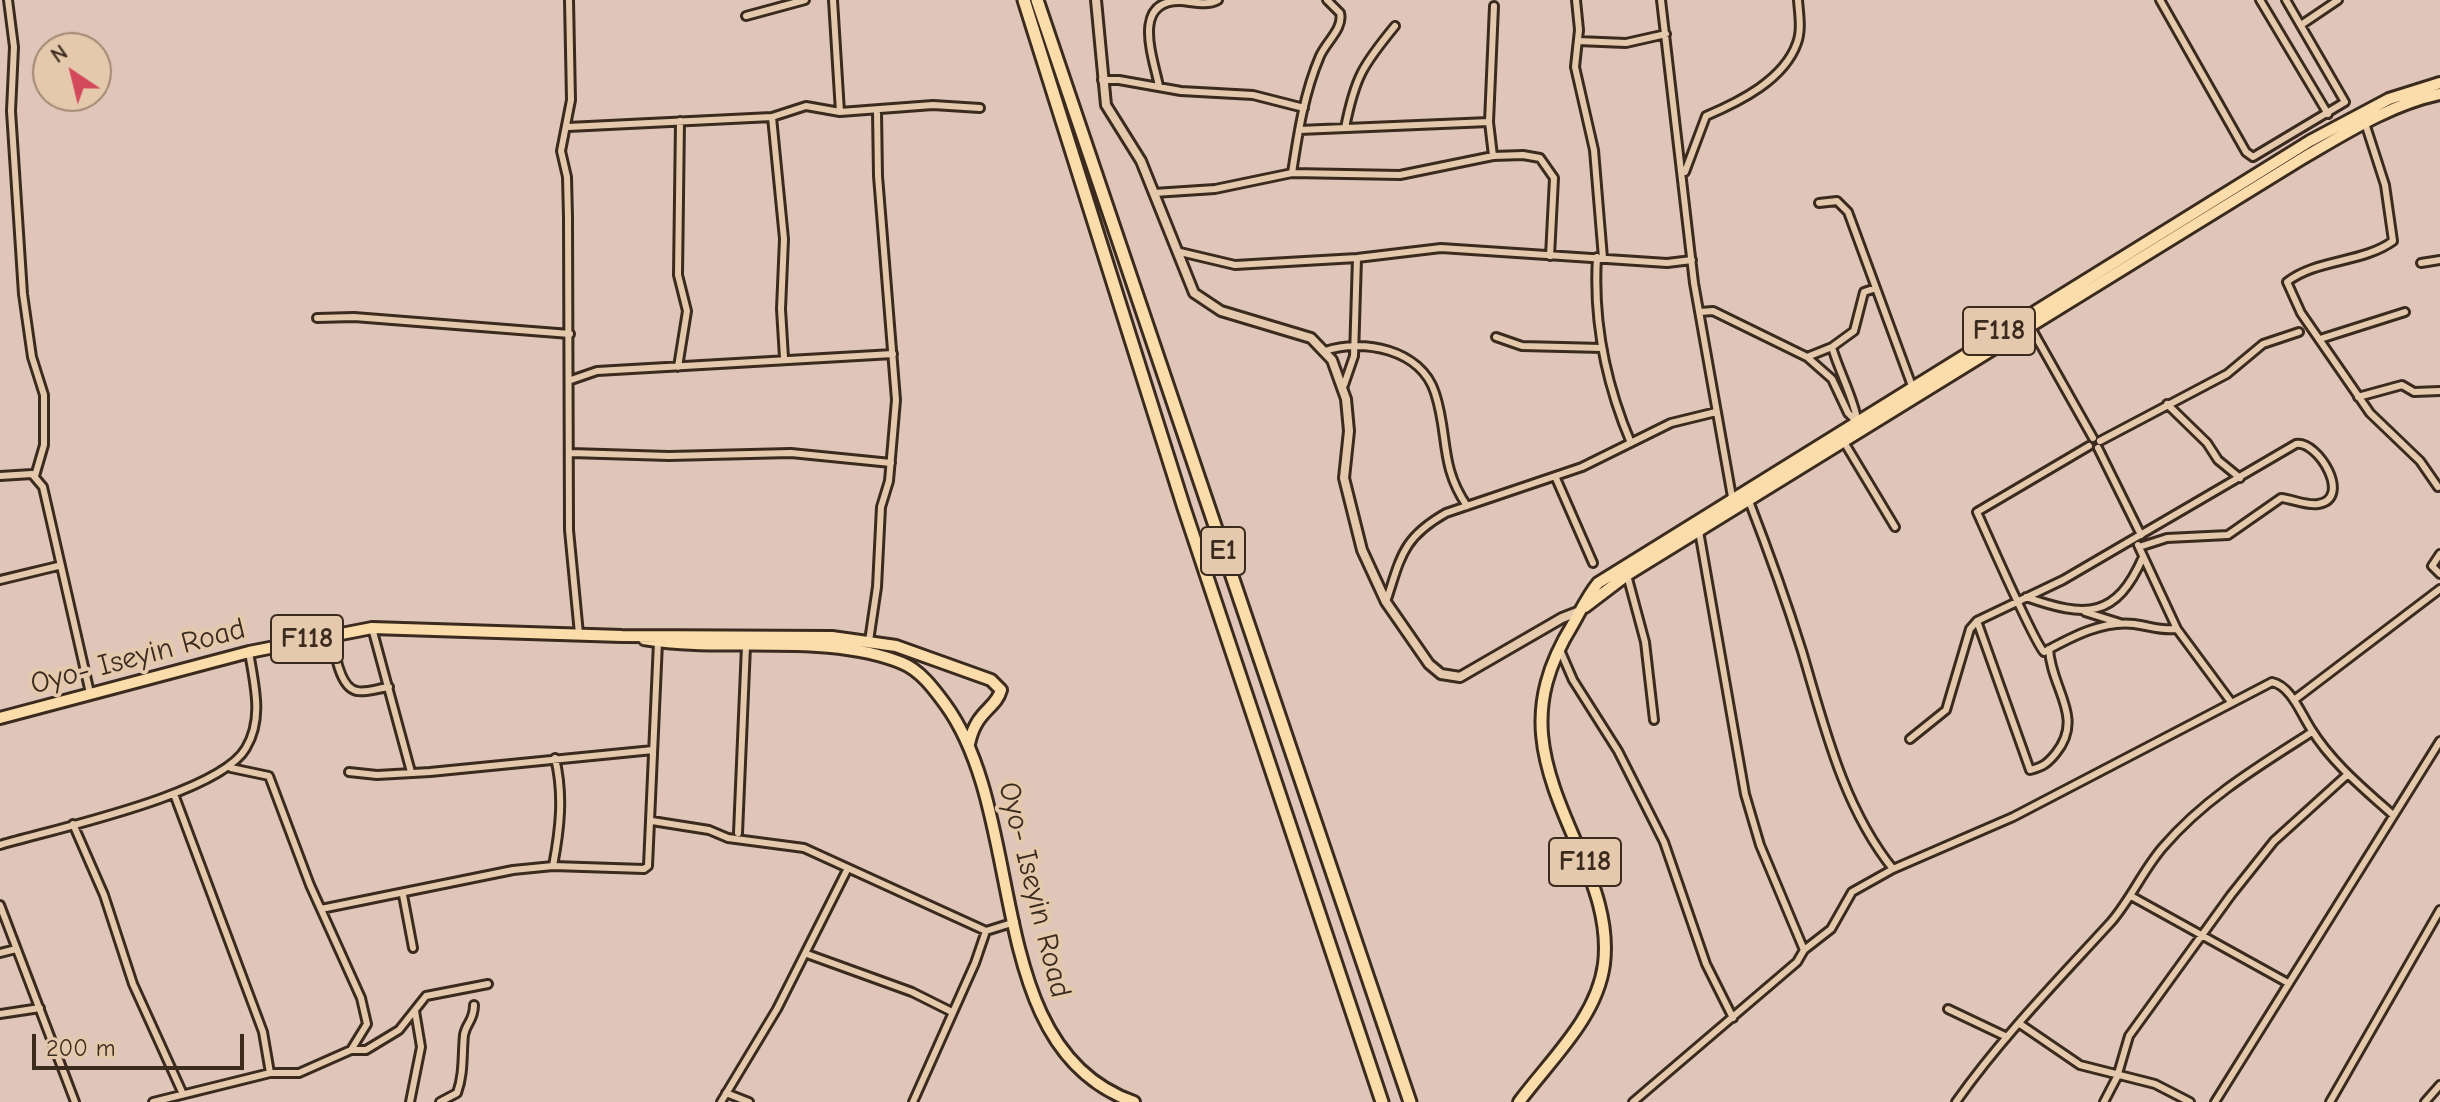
<!DOCTYPE html>
<style>
body{margin:0}
#map{position:relative;width:2440px;height:1102px;overflow:hidden;background:#dfc6b9;font-family:"Comic Neue",sans-serif}
canvas{display:block}
.north{position:absolute;left:32px;top:32px;width:80px;height:80px;box-sizing:border-box;background:#e5c9ac;border:2px solid #a18973;border-radius:50%;rotate:325deg;font-size:22px;font-weight:700;line-height:32px;text-align:center;color:#3b2a1e}
.north::after{content:'';display:block;margin:auto;width:28px;height:36px;background:#d1495b;clip-path:polygon(50% 0,100% 100%,50% 72%,0 100%)}
.scale{position:absolute;left:32px;top:1034px;width:212px;height:36px;box-sizing:border-box;border:4px solid #3b2a1e;border-top:0;padding-left:10px;font-size:24px;line-height:28px;white-space:nowrap;color:#3b2a1e;-webkit-text-stroke:6px #e5c9ac;paint-order:stroke}
</style>
<div id="map">
<canvas width="2440" height="1102"></canvas>
<div class="north">N</div>
<div class="scale">200 m</div>
</div>
<script>
const c = document.querySelector('canvas').getContext('2d');
c.lineJoin = 'round';
function stroke(path, color, width, dash) {
  c.strokeStyle = color;
  c.lineWidth = width;
  c.lineCap = dash ? 'butt' : 'round';
  c.setLineDash(dash || []);
  c.stroke(path);
}
function label(font, color, halo, rows, align = 'center') {
  c.font = font + ' "Comic Neue",sans-serif';
  c.lineWidth = 8;
  c.setLineDash([]);
  c.textBaseline = 'middle';
  c.strokeStyle = halo;
  c.fillStyle = color;
  for (const [text, x, y, turn = 0] of rows) {
    c.save();
    c.translate(x, y);
    c.rotate((+turn || 0) * Math.PI / 180);
    c.textAlign = isNaN(turn) ? turn : align;
    if (halo) c.strokeText(text, 0, 0);
    c.fillText(text, 0, 0);
    c.restore();
  }
}
const minor = new Path2D(`
 M 8,0 L 14,47 L 11,111 L 23,294 L 32,357 L 44,395 L 44,445 L 35,476
 M 569,0 L 571,100 L 561,151 L 567,177 L 568,217 L 569,530 L 579,634
 M 833,0 L 840,112
 M 1576,0 L 1579,30 L 1575,67 L 1594,150 L 1603,258
 M 1661,0 L 1694,283 L 1732,497
 M 2160,0 L 2246,152 L 2253,157 L 2345,102 L 2286,0
 M 2260,0 L 2328,114
 M 746,16 L 805,0
 M 2301,25 L 2338,0
 M 1578,41 L 1626,43 L 1666,34
 M 1102,80 L 1119,80 L 1181,91 L 1253,95 L 1304,108
 M 1159,86 C 1153,57 1131,0 1181,1 C 1193,2 1207,6 1218,0
 M 772,117 L 784,239 L 781,309 L 784,358
 M 2365,123 L 2385,185 L 2393,241 C 2363,263 2316,259 2287,282 L 2301,313 L 2370,413 L 2420,461 L 2438,487
 M 568,127 L 772,117 L 806,106 L 840,112 L 933,105 L 980,108
 M 1345,128 C 1355,77 1363,65 1395,26
 M 1299,130 L 1489,122
 M 1493,156 L 1489,122 L 1494,6
 M 1685,172 L 1706,116 C 1739,102 1784,80 1797,43 C 1802,30 1799,14 1798,0
 M 1292,173 C 1298,134 1304,93 1320,56 C 1326,42 1344,28 1340,13 L 1327,0
 M 1154,193 L 1215,189 L 1292,173 L 1400,175 L 1493,156 L 1523,155 L 1540,158 L 1554,178 L 1550,256
 M 1819,203 L 1837,201 L 1848,212 L 1912,386
 M 1180,252 L 1235,265 L 1357,258 L 1441,248 L 1667,263 L 1692,260
 M 1597,257 C 1593,322 1606,384 1631,443
 M 2421,263 L 2440,260
 M 1700,312 L 1713,311 L 1807,357 L 1832,379 L 1848,413 L 1859,424
 M 317,318 L 354,317 L 570,334
 M 2030,326 L 2093,438
 M 1496,337 L 1522,346 L 1602,348
 M 2320,339 L 2405,312
 M 1832,347 C 1838,369 1855,401 1857,420
 M 1325,351 C 1362,338 1421,349 1435,393 C 1449,435 1439,465 1467,506
 M 1807,357 L 1832,347 L 1854,331 L 1864,292 L 1876,288
 M 678,367 L 687,311 L 678,275 L 680,121
 M 571,380 L 597,371 L 893,354
 M 1344,385 L 1354,356 L 1357,258
 M 2358,397 L 2402,385 L 2414,392 L 2440,391
 M 2167,404 L 2207,443 L 2218,460 L 2240,478
 M 2100,441 L 2227,374 L 2263,344 L 2299,332
 M 1844,442 L 1895,527
 M 2089,446 L 1977,512 C 1986,532 2035,644 2044,652 C 2070,638 2102,620 2134,624 C 2150,626 2160,631 2177,629
 M 2098,448 L 2141,535
 M 571,453 L 669,456 L 791,453 L 891,463
 M 0,476 L 32,474 L 43,487 L 90,693
 M 1555,476 L 1593,563
 M 1749,501 C 1768,550 1786,600 1802,651 C 1824,725 1843,807 1893,869 L 2013,817 L 2272,682 C 2291,686 2301,714 2311,729 C 2332,763 2364,789 2393,815
 M 1699,531 L 1745,794 L 1760,845 L 1804,950
 M 2138,545 L 2177,629 L 2231,702
 M 2440,554 L 2432,566 L 2440,574
 M 1627,575 L 1645,642 L 1654,720
 M 0,580 L 58,566
 M 2026,597 C 2086,618 2116,619 2143,557
 M 1386,602 C 1401,557 1402,538 1446,513 L 1582,467 L 1671,423 L 1716,412
 M 2085,612 L 2120,623
 M 1977,621 L 2030,770 C 2043,767 2048,763 2056,753 C 2085,717 2051,689 2049,649
 M 372,628 L 411,772
 M 332,635 C 334,649 339,688 357,691 C 366,693 379,688 389,687
 M 869,641 L 877,587 L 881,507 L 889,481 L 896,400 L 878,176 L 877,111
 M 1560,650 L 1573,680 L 1618,751 L 1664,842 L 1706,964 L 1733,1018
 M 2294,700 L 2440,589
 M 1910,739 L 1946,710 L 1970,629 L 1977,621 L 2063,580 L 2296,444 C 2318,440 2353,499 2318,504 C 2307,506 2292,499 2281,498 L 2228,535 L 2167,538 L 2139,547
 M 231,768 L 269,776 L 310,885 L 361,998 L 367,1024 L 351,1050
 M 349,772 L 377,775 L 430,772 L 653,750
 M 174,794 L 263,1032 L 270,1073
 M 652,821 L 709,830 L 728,838 L 804,848 L 986,931
 M 73,824 L 104,895 L 133,984 L 182,1092
 M 738,833 L 746,646
 M 0,845 C 54,829 220,794 246,748 C 264,718 254,684 249,652
 M 553,866 C 560,829 564,795 555,758
 M 403,895 L 413,948
 M 2131,896 L 2288,983
 M 0,905 L 75,1102
 M 321,909 L 513,870 L 553,866 L 644,869 L 648,866 L 658,642
 M 0,953 L 16,949
 M 807,954 L 912,992 L 952,1012
 M 1948,1009 L 2007,1037
 M 0,1014 L 40,1008
 M 2020,1024 L 2080,1065 L 2155,1084 L 2190,1102
 M 726,1093 L 749,1102
 M 153,1102 L 270,1073 L 299,1073 L 351,1050 L 366,1050 L 399,1030 L 426,996 L 488,984
 M 410,1102 L 421,1047 L 415,1011
 M 440,1102 L 457,1093 C 464,1074 462,1055 464,1035 C 466,1023 474,1021 474,1005
 M 721,1102 L 777,1009 L 847,870
 M 913,1102 L 975,963 L 986,931 L 1015,922
 M 1633,1102 L 1797,962 L 1804,950 L 1831,929 L 1852,892 L 1893,869
 M 1956,1102 C 2001,1038 2058,980 2111,922 C 2131,899 2143,870 2163,847 C 2205,798 2259,766 2312,732
 M 2104,1102 L 2117,1077 L 2129,1036 L 2231,895 L 2274,841 L 2348,774
 M 2215,1102 L 2440,741
 M 2330,1102 L 2440,910
 M 2425,1102 L 2440,1085`);
const tertiary = new Path2D(`
 M 1096,0 L 1106,105 L 1141,161 L 1194,293 L 1221,311 L 1311,338 L 1332,360 L 1346,399 L 1349,431 L 1344,478 L 1362,550 L 1386,602 L 1429,664 L 1441,674 L 1460,677 L 1562,618 L 1580,611`);
const primary = new Path2D(`
 M 1585,607 L 1627,575 L 2303,158 C 2346,133 2391,104 2440,94
 M 644,639 C 726,653 825,632 902,663 C 920,670 934,689 945,704 C 1029,818 981,1049 1134,1102
 M 0,718 L 249,652 L 372,628 L 622,636 L 832,637 L 896,646 L 991,680 L 1001,690 C 996,709 976,710 969,744
 M 1519,1102 C 1550,1060 1597,1018 1604,964 C 1609,923 1594,884 1578,847 C 1541,763 1521,708 1573,624 C 1581,610 1588,595 1598,583 L 2310,141 L 2389,99 L 2440,83`);
const motorway = new Path2D(`
 M 1024,0 L 1184,508 L 1382,1102
 M 1037,0 L 1410,1102`);
stroke(minor, '#3b2a1e', 12);
stroke(tertiary, '#3b2a1e', 14);
stroke(primary, '#3b2a1e', 16);
stroke(motorway, '#3b2a1e', 17);
stroke(minor, '#e5c9ac', 6);
stroke(tertiary, '#e5c9ac', 8);
stroke(primary, '#fbddab', 10);
stroke(motorway, '#fbddab', 11);
for (const [x, y, w] of [
 [1999,331,72],
 [1223,551,44],
 [307,639,72],
 [1585,862,72]
]) {
  const box = new Path2D();
  box.roundRect(x - w / 2, y - 24, w, 48, 6);
  c.fillStyle = '#e5c9ac';
  c.fill(box);
  stroke(box, '#3b2a1e', 2);
}
label('bold 28px', '#3b2a1e', null, [
 ["F118",1999,331],
 ["E1",1223,551],
 ["F118",307,639],
 ["F118",1585,862]
]);
label('30px', '#3b2a1e', '#e5c9ac', [
 ["Oyo- Iseyin Road",138,657,-15],
 ["Oyo- Iseyin Road",1034,890,76]
]);
</script>
